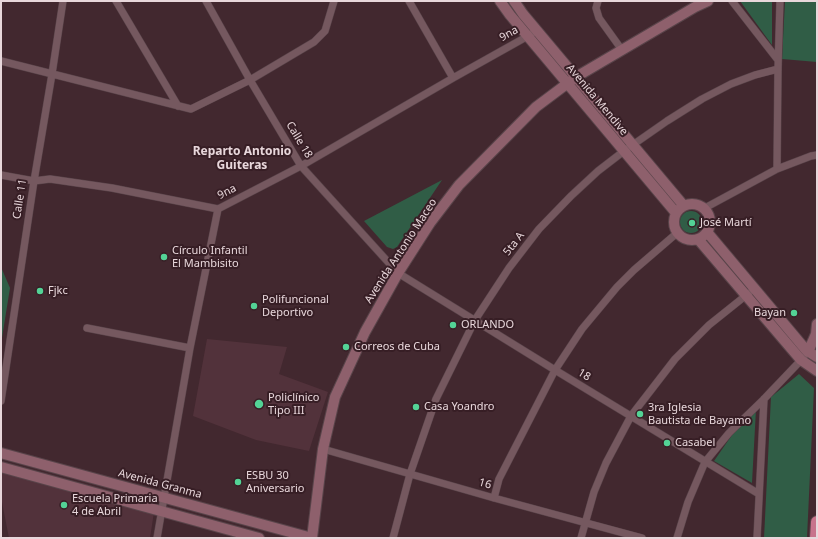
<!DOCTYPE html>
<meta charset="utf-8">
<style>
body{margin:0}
#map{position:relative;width:818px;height:539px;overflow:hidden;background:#42282f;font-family:"Noto Sans",sans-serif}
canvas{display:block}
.frame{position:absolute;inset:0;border:2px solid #e8d7db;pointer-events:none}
</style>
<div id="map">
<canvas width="818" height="539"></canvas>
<div class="frame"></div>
</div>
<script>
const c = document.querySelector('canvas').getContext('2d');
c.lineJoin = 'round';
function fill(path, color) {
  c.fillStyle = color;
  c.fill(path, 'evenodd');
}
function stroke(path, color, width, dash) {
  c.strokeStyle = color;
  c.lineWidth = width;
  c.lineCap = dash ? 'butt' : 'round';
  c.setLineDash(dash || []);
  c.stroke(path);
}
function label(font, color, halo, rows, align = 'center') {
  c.font = font + ' "Noto Sans",sans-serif';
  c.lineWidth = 4;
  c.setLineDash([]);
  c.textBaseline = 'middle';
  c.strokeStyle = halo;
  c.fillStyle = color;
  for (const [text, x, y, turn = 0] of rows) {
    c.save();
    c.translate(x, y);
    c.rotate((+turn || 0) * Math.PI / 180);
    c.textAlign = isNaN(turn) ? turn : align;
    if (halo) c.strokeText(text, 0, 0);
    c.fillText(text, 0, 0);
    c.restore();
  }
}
fill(new Path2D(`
 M 207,339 L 287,347 L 279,374 L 328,392 L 309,451 L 256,440 L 193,416 Z
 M 2,472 L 154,512 L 150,538 L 9,538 L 1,497 L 1,477 Z`), '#52323b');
fill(new Path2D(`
 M 740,1 L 772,1 L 772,45 Z
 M 785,1 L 817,1 L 817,62 L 782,59 Z
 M 442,180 L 397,247 L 393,249 L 387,247 L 364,221 Z
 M680 222a11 11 0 1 1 22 0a11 11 0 1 1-22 0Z
 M 1,267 L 10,288 L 1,344 Z
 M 799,374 L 814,388 L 807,538 L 764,538 L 771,397 Z
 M 756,409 L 752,483 L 714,461 L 732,435 Z`), '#305d46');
const street = new Path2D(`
 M 116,1 L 178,106
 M 206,1 L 250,80 L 301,166 L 398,273 L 555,370 L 759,494
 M 409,1 L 453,78
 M 598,1 L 596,8 L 599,18 L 622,50
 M 732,1 L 778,60
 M 1,61 L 191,109 L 250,80 L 314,42 L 325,31 L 334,1
 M 777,169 L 778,69 L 780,1
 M 1,175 L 34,181 L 50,179 L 112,188 L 218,209
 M 218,209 L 301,166 L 453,78 L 528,36 L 537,30
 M 703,209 L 777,169 L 811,156 L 817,155
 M 87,328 L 190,348
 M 1,401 L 34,181 L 52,74 L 63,1
 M 323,449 L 494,498 L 642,538
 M 494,498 L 499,479 L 555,370 L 582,329 L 617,287 L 634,270 L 677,233
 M 157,538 L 190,348 L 218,209
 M 393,538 L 410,474 L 436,399 L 475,320 L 509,268 L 539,229 L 571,196 L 598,171 L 624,151 L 667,121 L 702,99 L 731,84 L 755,75 L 778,69
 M 581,538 L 594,492 L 606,463 L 631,416 L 675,359 L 709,325 L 749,293
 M 677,538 L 688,502 L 705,462 L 729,433 L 764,399 L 804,357
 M 757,538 L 764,399`);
const secondary = new Path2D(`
 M 500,1 L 510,15 L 567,83 L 676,213
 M 514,1 L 523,14 L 684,206
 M674 222a18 18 0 1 1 36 0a18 18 0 1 1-36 0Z
 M 707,232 L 806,350 L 817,357
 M 698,239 L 801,360 L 817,371
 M 808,352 L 816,334 L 817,324
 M 1,453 L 312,538
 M 1,467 L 259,538
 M 312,538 L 323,449 L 335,397 L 365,332 L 398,273 L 430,223 L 459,185 L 536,107 L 576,77 L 695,7 L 708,1`);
const highway = new Path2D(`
 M 816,538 L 817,522`);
stroke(street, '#59444a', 8);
stroke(secondary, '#59444a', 12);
stroke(highway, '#59444a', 14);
stroke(street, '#75585f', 7);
stroke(secondary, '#8e606c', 10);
stroke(highway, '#c8738c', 12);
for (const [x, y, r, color] of [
 [692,223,4,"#53d396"],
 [164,257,4,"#53d396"],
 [40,291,4,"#53d396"],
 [254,306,4,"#53d396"],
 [794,313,4,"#53d396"],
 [453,325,4,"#53d396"],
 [346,347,4,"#53d396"],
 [259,404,5,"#53d396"],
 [416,407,4,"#53d396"],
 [640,414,4,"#53d396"],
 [667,443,4,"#53d396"],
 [238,482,4,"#53d396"],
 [64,505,4,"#53d396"]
]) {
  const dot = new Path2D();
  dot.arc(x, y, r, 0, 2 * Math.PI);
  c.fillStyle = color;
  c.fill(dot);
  stroke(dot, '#371e25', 1.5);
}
label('11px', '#e8d7db', '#371e25', [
 ["9na",509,34,-29],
 ["Avenida Mendive",597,100,50],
 ["Calle 18",299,140,59],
 ["9na",227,192,-27],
 ["Calle 11",20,199,-81],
 ["5ta A",514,244,-52],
 ["Avenida Antonio Maceo",401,251,-57],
 ["18",584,375,31],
 ["Avenida Granma",160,484,15],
 ["16",485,484,16]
]);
label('11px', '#e8d7db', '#371e25', [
 ["José Martí",700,223],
 ["Círculo Infantil",172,251],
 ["El Mambisito",172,264],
 ["Fjkc",48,291],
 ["Polifuncional",262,300],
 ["Deportivo",262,313],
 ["Bayan",786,313,"right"],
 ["ORLANDO",461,325],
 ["Correos de Cuba",354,347],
 ["Policlínico",268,398],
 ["Tipo III",268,411],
 ["Casa Yoandro",424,407],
 ["3ra Iglesia",648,408],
 ["Bautista de Bayamo",648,421],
 ["Casabel",675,443],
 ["ESBU 30",246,476],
 ["Aniversario",246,489],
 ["Escuela Primaria",72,499],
 ["4 de Abril",72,512]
], 'left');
label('bold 12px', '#e8d7db', '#371e25', [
 ["Reparto Antonio",242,152],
 ["Guiteras",242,166]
]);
</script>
